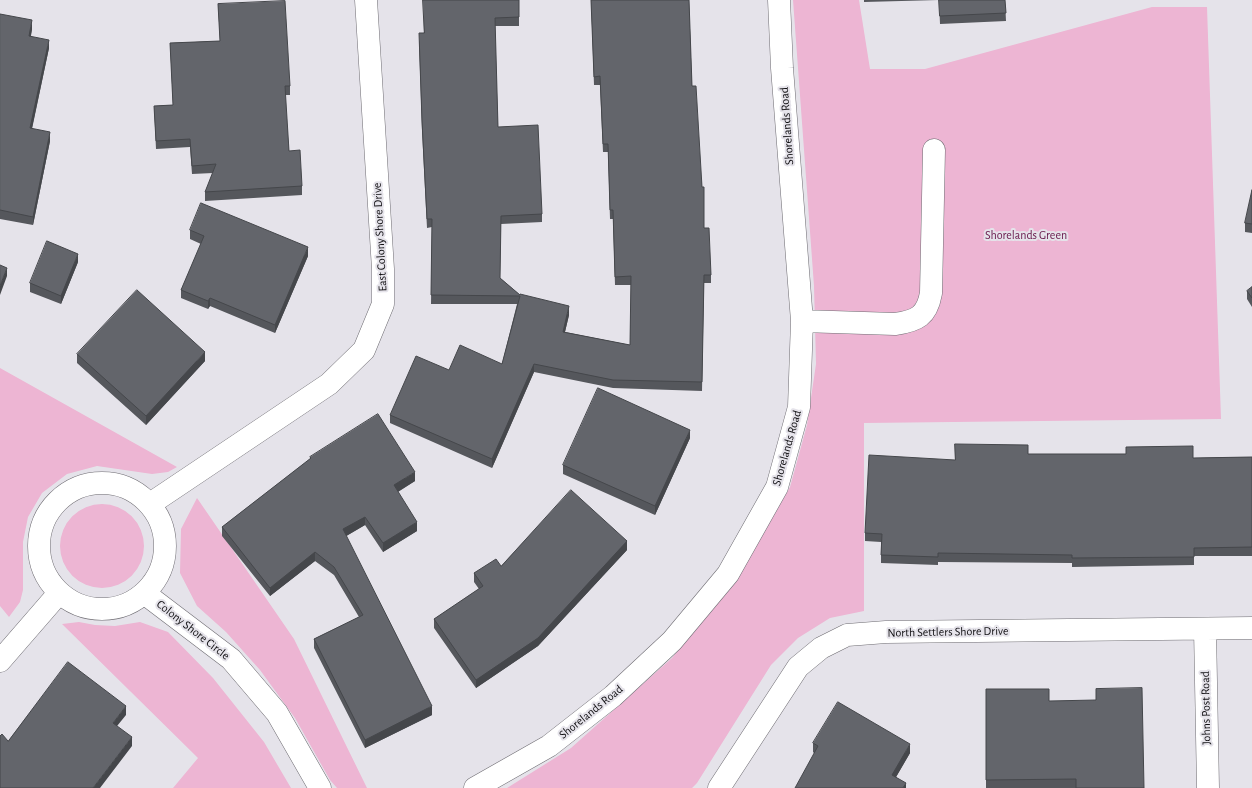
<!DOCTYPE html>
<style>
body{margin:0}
canvas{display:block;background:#e5e3ea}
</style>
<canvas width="1252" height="788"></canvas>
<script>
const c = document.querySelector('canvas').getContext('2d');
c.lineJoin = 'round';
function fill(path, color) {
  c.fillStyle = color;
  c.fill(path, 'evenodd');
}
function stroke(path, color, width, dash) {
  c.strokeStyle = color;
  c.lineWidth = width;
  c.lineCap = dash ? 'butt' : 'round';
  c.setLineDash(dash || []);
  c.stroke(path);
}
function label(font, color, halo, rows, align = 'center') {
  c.font = font + ' "Alegreya Sans",sans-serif';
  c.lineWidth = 4;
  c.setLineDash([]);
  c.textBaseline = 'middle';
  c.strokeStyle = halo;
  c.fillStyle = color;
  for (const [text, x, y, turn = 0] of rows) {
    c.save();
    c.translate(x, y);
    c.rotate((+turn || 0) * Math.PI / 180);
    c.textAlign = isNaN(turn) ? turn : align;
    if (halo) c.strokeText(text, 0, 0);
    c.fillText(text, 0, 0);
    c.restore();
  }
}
fill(new Path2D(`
 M 793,0 L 859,0 L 870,69 L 925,69 L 1152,7 L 1207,7 L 1221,419 L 864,423 L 864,611 L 830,618 L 798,638 L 771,665 L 697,783 L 692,788 L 507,788 L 571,748 L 672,658 L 739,575 L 790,487 L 807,425 L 816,364 L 814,286 Z
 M 0,368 L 177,467 L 168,472 L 152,474 L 97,466 L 67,474 L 42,493 L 28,517 L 23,542 L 23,590 L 20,602 L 9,617 L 0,606 Z
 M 197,498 L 294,639 L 367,788 L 337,788 L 330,780 L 295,718 L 260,670 L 226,632 L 197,606 L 180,573 L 181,529 Z
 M60 546a42 42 0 1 1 84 0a42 42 0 1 1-84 0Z
 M 79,622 L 95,625 L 115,626 L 140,622 L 168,632 L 213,678 L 264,742 L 291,788 L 173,788 L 198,758 L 62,624 Z`), '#edb5d3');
const minor = new Path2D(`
 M 802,321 L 895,324 C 917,321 927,316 931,293 L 934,150
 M39 546a63 63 0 1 1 126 0a63 63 0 1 1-126 0Z
 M 150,504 L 329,384 L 364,350 L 383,304 L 383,269 L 366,0
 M 144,593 L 231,659 L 277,713 L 320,788
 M 1205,629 L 1208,788
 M 0,661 L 59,593
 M 475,788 L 549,746 L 613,696 L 672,641 L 728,574 L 777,487 L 799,407 L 802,321 L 782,68 L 779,0
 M 719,788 L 798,667 L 821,648 L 847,635 L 886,632 L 1252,628`);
stroke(minor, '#6e6c72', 23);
stroke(minor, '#fff', 22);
fill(new Path2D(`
 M 519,0 L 519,26 L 495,26 L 498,127 L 542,214 L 542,222 L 501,224 L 500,278 L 520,295 L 569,315 L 565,332 L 630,345 L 631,285 L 615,285 L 613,219 L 610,219 L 608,152 L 603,152 L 600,85 L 594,85 L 591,0 L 689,0 L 692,86 L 702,187 L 704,228 L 711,275 L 711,283 L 704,283 L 702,391 L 613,388 L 534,372 L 492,468 L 390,423 L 390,415 L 449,370 L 502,364 L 517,304 L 431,304 L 432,227 L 427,228 L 422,130 L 419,42 L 423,33 Z
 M 864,0 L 1005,0 L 1006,21 L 940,24 L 939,0 L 864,2 Z
 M 218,4 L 290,86 L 290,95 L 285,95 L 289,151 L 302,186 L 302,195 L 205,201 L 205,192 L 213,173 L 192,174 L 190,147 L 156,149 L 154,106 L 173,105 L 170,43 L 220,41 Z
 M 0,14 L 32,29 L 31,36 L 49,48 L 32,129 L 50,141 L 33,225 L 0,219 Z
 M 1252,190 L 1252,233 L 1245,232 L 1245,223 Z
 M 190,230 L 308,256 L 275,333 L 210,306 L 208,309 L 181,298 L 181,290 L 201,244 L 190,239 Z
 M 78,262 L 61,304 L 30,292 L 30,283 Z
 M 1252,287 L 1252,307 L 1247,299 L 1247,291 Z
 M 77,354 L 205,361 L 146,425 L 77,363 Z
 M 690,438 L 655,515 L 563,474 L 563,465 Z
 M 1028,454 L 1193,458 L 1252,457 L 1252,556 L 1194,556 L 1194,565 L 1072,567 L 1072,563 L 938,562 L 938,565 L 881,563 L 881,542 L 865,541 L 865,533 L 955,460 Z
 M 310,457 L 415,481 L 398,492 L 417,531 L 383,552 L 365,525 L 346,536 L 432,715 L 365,748 L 314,648 L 314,639 L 359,617 L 334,575 L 315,561 L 270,596 L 222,536 L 222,527 L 310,459 Z
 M 627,550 L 538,646 L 476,688 L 434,628 L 434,619 L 479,589 L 474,582 L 474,573 L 501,566 Z
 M 986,689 L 1049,701 L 1144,788 L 986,788 Z
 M 813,743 L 910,753 L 896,777 L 906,788 L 814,753 L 813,752 Z`), '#55575c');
fill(new Path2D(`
 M 32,20 L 32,29 L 29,44 L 29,36 Z
 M 49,40 L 49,48 L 30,137 L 30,128 Z
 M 50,132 L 50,141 L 33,225 L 33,217 Z
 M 308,247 L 308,256 L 275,333 L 275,325 Z
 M 78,254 L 78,262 L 61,304 L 61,296 Z
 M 7,268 L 7,276 L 0,295 L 0,286 Z
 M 210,298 L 210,306 L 208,309 L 208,301 Z
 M 569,306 L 569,315 L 563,340 L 563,332 Z
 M 205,352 L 205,361 L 146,425 L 146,416 Z
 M 534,364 L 534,372 L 492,468 L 492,459 Z
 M 690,430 L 690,438 L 655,515 L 655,506 Z
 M 415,472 L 415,481 L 394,494 L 394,485 Z
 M 365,517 L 365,525 L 343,538 L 343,529 Z
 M 417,522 L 417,531 L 383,552 L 383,543 Z
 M 627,541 L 627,550 L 538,646 L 476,688 L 476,680 Z
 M 315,552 L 315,561 L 270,596 L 270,588 Z
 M 126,706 L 126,715 L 113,731 L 113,723 Z
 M 432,706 L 432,715 L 365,748 L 365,740 Z
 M 132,737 L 132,746 L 100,788 L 93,788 Z
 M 910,744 L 910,753 L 892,784 L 892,775 Z
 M 906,783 L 906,788 L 903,788 Z`), '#45474b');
const building = new Path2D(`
 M 423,0 L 519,0 L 519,17 L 495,18 L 498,127 L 538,125 L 542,214 L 501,216 L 500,278 L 520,295 L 520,294 L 569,306 L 563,332 L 630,345 L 631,276 L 615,277 L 613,210 L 610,210 L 608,144 L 603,144 L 600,76 L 594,77 L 591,0 L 689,0 L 692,86 L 696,86 L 702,187 L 704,187 L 704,228 L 709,228 L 711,275 L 704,275 L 702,382 L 613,380 L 534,364 L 492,459 L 390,415 L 416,356 L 449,370 L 460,345 L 502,364 L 520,296 L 431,295 L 432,219 L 427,219 L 422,121 L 419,33 L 424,33 Z
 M 939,0 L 1005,0 L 1006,13 L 940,16 Z
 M 285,1 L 290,86 L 285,86 L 289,151 L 300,150 L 302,186 L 205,192 L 216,164 L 192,166 L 190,139 L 156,141 L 154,106 L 173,105 L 170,43 L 220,41 L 218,4 Z
 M 0,14 L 32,20 L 29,36 L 49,40 L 30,128 L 50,132 L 33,217 L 0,210 Z
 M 1252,190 L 1252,224 L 1245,223 Z
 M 201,203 L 308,247 L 275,325 L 210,298 L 208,301 L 181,290 L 204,236 L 190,230 Z
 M 47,241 L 78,254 L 61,296 L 30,283 Z
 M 0,265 L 7,268 L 0,286 Z
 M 1252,287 L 1252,298 L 1247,291 Z
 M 137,290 L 205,352 L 146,416 L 77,354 Z
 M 598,388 L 690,430 L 655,506 L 563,465 Z
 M 378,414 L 415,472 L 394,485 L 417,522 L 383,543 L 365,517 L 343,529 L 432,706 L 365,740 L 314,639 L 363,615 L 334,567 L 315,552 L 270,588 L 222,527 L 311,458 L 310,457 Z
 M 955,444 L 1028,445 L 1028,454 L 1126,454 L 1126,447 L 1193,446 L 1193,458 L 1252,457 L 1252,547 L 1194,548 L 1194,557 L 1072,558 L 1072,555 L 938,553 L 938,557 L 881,555 L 882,534 L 865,533 L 869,455 L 955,460 Z
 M 571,490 L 627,541 L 538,638 L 476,680 L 434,619 L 483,586 L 474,573 L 496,559 L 501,566 Z
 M 68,662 L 126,706 L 113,723 L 132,737 L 93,788 L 0,788 L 0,736 L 2,734 L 8,741 Z
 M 1142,688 L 1144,788 L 1076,788 L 1076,779 L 986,780 L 986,689 L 1049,689 L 1049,701 L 1096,700 L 1096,689 Z
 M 838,702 L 910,744 L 892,775 L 906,783 L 903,788 L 795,788 L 818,746 L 813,743 Z`);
fill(building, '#63656b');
stroke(building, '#45474b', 1);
label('12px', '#100f12', '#e5e3ea', [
 ["Shorelands Road",787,126,-94],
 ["East Colony Shore Drive",380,237,-93],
 ["Shorelands Road",787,448,-74],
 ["Colony Shore Circle",193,630,38],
 ["North Settlers Shore Drive",948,632,-1],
 ["Johns Post Road",1206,708,-91],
 ["Shorelands Road",591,712,-39]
]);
label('12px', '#67164a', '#e5e3ea', [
 ["Shorelands Green",1026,235]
]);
</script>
